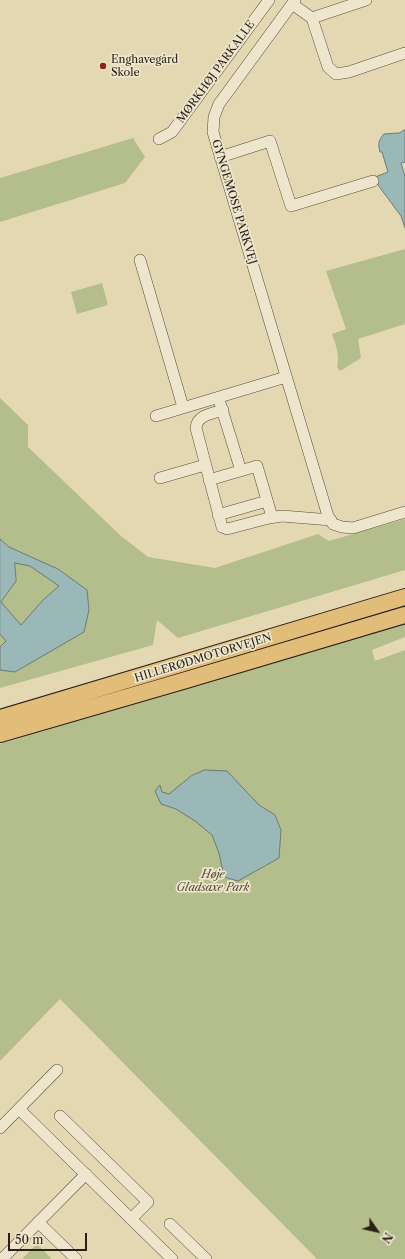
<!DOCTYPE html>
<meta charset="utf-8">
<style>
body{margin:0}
#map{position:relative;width:405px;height:1259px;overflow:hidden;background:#e3d8b2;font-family:"Libre Caslon Text",serif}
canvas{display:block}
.north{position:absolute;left:357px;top:1211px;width:40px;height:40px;-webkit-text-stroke:3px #ede6cd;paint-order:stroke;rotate:124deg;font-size:11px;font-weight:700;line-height:16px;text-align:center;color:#2a1f14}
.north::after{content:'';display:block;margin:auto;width:14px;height:18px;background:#2a1f14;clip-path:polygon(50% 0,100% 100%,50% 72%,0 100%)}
.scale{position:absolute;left:8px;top:1233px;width:79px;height:18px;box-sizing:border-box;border:2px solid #2a1f14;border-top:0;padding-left:5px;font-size:12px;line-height:14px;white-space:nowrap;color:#2a1f14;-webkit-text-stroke:3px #ede6cd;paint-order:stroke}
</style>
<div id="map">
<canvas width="405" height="1259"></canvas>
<div class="north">N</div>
<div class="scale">50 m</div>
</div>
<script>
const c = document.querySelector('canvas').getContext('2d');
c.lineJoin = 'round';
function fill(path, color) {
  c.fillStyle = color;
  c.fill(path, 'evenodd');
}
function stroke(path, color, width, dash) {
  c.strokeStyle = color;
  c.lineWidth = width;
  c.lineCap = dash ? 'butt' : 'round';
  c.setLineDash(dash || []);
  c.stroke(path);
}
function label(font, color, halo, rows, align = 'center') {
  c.font = font + ' "Libre Caslon Text",serif';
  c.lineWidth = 3.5;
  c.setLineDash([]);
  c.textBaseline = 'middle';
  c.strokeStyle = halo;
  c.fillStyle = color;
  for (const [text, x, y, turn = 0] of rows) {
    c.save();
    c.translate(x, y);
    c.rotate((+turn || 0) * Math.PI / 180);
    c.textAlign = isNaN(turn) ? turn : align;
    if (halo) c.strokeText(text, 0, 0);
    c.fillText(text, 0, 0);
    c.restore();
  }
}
fill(new Path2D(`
 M 133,138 L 145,157 L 125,183 L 0,222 L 0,178 Z
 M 405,249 L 405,324 L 358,339 L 361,358 L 340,371 L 337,367 C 340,356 336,345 332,334 L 346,329 L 326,271 Z
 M 102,283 L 108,305 L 77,314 L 71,292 Z
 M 0,398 L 28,425 L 28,447 L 121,536 L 148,557 L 215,568 L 318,534 L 329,541 L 405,519 L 405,570 L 178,638 L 157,620 L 153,645 L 0,688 Z
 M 405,621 L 405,637 L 372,650 L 375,661 L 405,650 L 405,1259 L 317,1259 L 60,999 L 0,1061 L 0,744 L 266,661 Z
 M 37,1244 L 52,1259 L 22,1259 Z`), '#b4be8c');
const water = new Path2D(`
 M 405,130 L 405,162 L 401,163 L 405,176 L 405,228 L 401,216 L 378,185 L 375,177 L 388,172 L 382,152 L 380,152 C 378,144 378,141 384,134 L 399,133 Z
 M 0,539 L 9,547 L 58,569 L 87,590 L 89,610 L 84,632 L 15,672 L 0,670 L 0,647 L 6,641 L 0,634 ZM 15,563 L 30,566 L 59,586 L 44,599 L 21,625 L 1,602 L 16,581 Z
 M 205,770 L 227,771 L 259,805 L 275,815 L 281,830 L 279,858 L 238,881 L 224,877 L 219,853 L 212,835 L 195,821 L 176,809 L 161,804 L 155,791 L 160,785 L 162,792 L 169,794 L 191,776 Z`);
fill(water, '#99b8b7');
stroke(water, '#6d7b76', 1);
const minor = new Path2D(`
 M 295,0 L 219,104 L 214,117 L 213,132 L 328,516 L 333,524 L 342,527 L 353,528 L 405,512
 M 292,4 L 312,18 L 328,67 L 336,74 L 349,72 L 405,53
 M 312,18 L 366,0
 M 159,139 L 172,132 L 269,0
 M 220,157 L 270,141 L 291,206 L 373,181
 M 140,260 L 183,407
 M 220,403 L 241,471
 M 223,410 C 211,414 197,415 196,428 L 222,527 L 227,529 L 269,518 L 282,516 L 331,520
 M 156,416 L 286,377
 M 160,478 L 205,465
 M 209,480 L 257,466 L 272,517
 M 218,515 L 267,501
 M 19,1109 L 172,1259
 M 60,1116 L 148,1202 L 131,1219
 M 0,1128 L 57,1070
 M 38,1222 L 76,1259
 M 170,1224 L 206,1259
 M 2,1259 L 86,1174`);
const highway = new Path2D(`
 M 0,718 L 405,597
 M 0,734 L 186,680 L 405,615`);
stroke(minor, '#584d3c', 12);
stroke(highway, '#2a1f14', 18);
stroke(minor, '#ede6cd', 11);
stroke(highway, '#e2bc79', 16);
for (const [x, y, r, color] of [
 [103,66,4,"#8f2418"]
]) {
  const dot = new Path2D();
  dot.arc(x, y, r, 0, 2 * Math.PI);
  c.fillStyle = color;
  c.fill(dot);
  stroke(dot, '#ede6cd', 1.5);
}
label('11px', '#2a1f14', '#ede6cd', [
 ["Enghavegård",111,60],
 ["Skole",111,73]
], 'left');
label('11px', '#2a1f14', '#ede6cd', [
 ["MØRKHØJ PARKALLE",216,72,-54],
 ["GYNGEMOSE PARKVEJ",234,202,73],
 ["HILLERØDMOTORVEJEN",203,658,-17]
]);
label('italic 11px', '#534f38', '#ede6cd', [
 ["Høje",213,875],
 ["Gladsaxe Park",213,888]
]);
</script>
